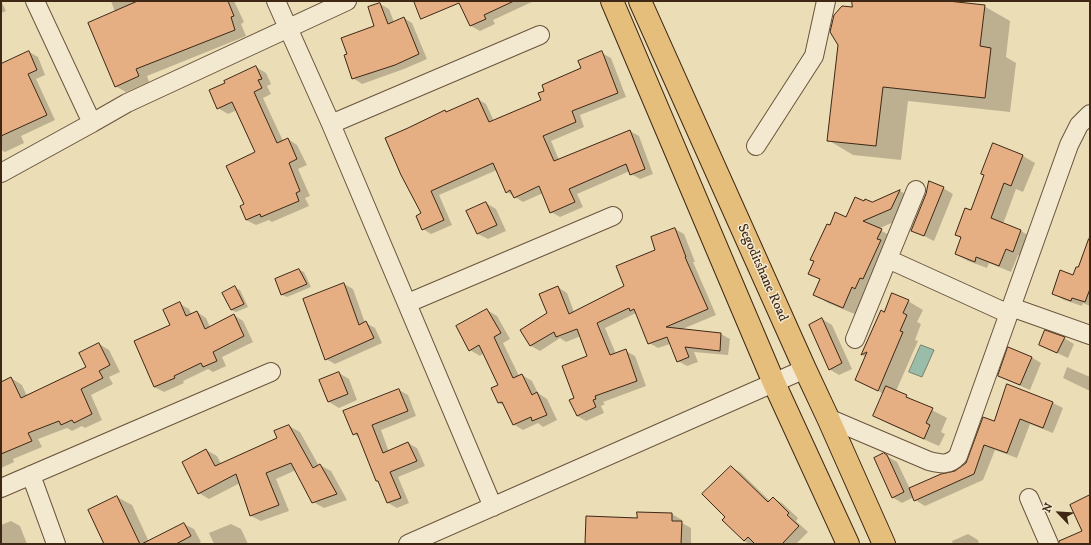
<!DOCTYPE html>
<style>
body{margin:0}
#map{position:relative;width:1091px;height:545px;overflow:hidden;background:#ebddb6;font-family:"IM FELL DW Pica",serif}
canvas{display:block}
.frame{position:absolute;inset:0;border:2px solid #3e2715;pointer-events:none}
.north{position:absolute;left:1039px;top:493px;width:40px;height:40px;-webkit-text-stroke:3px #f2e9d0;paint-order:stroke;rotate:295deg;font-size:11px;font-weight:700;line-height:16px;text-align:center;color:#3e2715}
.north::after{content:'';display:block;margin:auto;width:14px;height:18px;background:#3e2715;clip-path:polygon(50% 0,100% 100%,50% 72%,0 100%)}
</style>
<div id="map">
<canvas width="1091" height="545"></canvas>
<div class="frame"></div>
<div class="north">N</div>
</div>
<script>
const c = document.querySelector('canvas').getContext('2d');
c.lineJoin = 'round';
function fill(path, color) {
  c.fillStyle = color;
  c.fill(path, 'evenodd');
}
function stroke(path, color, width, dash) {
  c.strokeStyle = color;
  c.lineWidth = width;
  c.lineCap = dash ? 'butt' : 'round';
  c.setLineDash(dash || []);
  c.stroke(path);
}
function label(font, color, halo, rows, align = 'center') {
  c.font = font + ' "IM FELL DW Pica",serif';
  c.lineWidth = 3;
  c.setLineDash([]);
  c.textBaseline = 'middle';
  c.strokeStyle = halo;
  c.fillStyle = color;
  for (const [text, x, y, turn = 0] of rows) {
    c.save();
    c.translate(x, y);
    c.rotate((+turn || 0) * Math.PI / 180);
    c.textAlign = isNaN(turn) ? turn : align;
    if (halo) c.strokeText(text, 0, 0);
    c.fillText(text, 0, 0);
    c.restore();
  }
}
const water = new Path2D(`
 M 921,345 L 934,350 L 922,377 L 909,372 Z`);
fill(water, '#99bda9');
stroke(water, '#75816e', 1);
fill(new Path2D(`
 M 1,1 L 6,11 L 1,13 Z
 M 111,1 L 234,1 L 244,22 L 241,24 L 246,36 L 147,76 L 149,82 L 126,92 L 115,86 L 115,12 Z
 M 459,1 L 534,1 L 493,20 L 495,24 L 480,31 L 471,26 Z
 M 853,1 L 939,1 L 984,6 L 1010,21 L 1006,57 L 1016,63 L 1010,112 L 908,101 L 901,160 L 853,155 L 828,140 Z
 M 380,4 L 389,9 L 394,22 L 404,18 L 412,23 L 427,59 L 404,69 L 362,84 L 353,78 L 376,27 L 369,8 Z
 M 29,52 L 38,57 L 45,75 L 36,79 L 55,120 L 21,136 L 24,143 L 5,152 L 1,150 L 1,61 L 2,64 Z
 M 602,53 L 611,58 L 626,97 L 580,115 L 584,127 L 551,141 L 559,160 L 630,131 L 639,136 L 653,174 L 640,179 L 631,174 L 630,171 L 577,194 L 583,207 L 560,217 L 551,212 L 543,193 L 523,202 L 507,192 L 497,170 L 439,195 L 452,225 L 431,234 L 423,229 L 423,214 L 447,113 L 478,99 L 486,104 L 494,121 L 543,101 L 545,91 L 582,69 Z
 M 256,67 L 266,73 L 271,84 L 267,86 L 271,94 L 263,98 L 283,141 L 288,139 L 297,145 L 307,165 L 298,169 L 310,196 L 305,198 L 309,206 L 272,222 L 269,220 L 256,225 L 246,220 L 245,205 L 257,153 L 237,110 L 228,114 L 218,108 Z
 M 994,145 L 1023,156 L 1035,163 L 1023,192 L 1016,189 L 1003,224 L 1021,231 L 1033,238 L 1025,258 L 1018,255 L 1011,272 L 989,263 L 987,268 L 968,261 L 956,254 L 962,238 L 956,234 L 972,212 L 985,175 Z
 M 943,188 L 953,194 L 934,241 L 912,230 Z
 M 900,191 L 914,199 L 905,217 L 878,229 L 895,238 L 857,315 L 828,303 L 814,294 L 821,280 L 809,273 L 830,226 L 847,218 L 872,203 Z
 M 486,203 L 496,209 L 506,231 L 488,239 L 478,234 L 468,212 Z
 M 675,229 L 684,234 L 695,262 L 693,262 L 716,315 L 680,330 L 721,334 L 730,339 L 728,355 L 694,352 L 698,362 L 687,366 L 678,361 L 670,344 L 658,348 L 649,343 L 636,313 L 605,328 L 616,354 L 626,351 L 635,356 L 646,386 L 603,402 L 605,404 L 601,406 L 604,413 L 586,421 L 577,416 L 575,399 L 589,356 L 581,336 L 566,342 L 560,338 L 540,351 L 531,346 L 521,330 L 548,314 L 558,287 L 567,293 L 574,312 L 625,286 L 656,250 L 652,238 Z
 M 1090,233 L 1090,306 L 1083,303 L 1082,306 L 1064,300 L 1053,293 L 1074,277 L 1078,269 L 1088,242 L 1087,242 Z
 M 299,270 L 304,272 L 311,287 L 287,297 L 282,295 Z
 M 344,284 L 353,289 L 365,323 L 366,323 L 375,328 L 382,343 L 335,364 L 326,359 Z
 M 235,288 L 240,290 L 248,307 L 236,312 L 231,310 Z
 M 908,301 L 923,310 L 917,322 L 921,324 L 915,340 L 918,341 L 896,391 L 947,418 L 941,432 L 945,434 L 939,446 L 889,424 L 874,416 L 884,394 L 856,380 L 866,357 L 862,355 L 881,312 L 884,313 Z
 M 180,304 L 189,309 L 192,315 L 197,312 L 206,318 L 210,327 L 234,315 L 243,321 L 253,342 L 222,357 L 226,366 L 213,372 L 208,369 L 183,381 L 184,383 L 164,392 L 154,387 L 172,326 Z
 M 487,310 L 497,316 L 510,339 L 503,343 L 519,376 L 522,375 L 532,381 L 538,393 L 547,399 L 557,420 L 543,427 L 538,423 L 523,430 L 513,424 L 505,406 L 499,403 L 500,385 L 484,353 L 480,356 L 470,350 Z
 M 822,319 L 832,325 L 852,369 L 839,375 L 829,369 Z
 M 1064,338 L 1074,344 L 1068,358 L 1040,345 Z
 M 99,344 L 109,350 L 120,372 L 109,377 L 113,384 L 91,395 L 102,420 L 85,428 L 82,426 L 72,431 L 67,428 L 38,439 L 42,447 L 13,459 L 14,462 L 1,468 L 1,383 L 11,378 L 22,385 L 27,396 L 88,367 Z
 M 1031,357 L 1041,363 L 1030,390 L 1009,381 L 999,375 Z
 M 1067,367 L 1090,377 L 1090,391 L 1063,378 Z
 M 339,373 L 349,379 L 357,400 L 339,408 L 329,402 L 320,381 Z
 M 399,390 L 408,395 L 416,416 L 381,430 L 389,452 L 408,443 L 417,448 L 425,466 L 398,477 L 409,503 L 397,508 L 388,503 L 380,482 L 377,481 L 360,438 L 354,434 Z
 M 1053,403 L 1063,408 L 1053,433 L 1030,424 L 1017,458 L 995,450 L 983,480 L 925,506 L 915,500 L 914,497 L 902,503 L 892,497 L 887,456 L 897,462 L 910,489 L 956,472 L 966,464 L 994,422 Z
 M 289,426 L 300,432 L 319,466 L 320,465 L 331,471 L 347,500 L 324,508 L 313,502 L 296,470 L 276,479 L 289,511 L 261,521 L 251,516 L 240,483 L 209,499 L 199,493 L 206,450 L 217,456 L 221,464 L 279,439 Z
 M 731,467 L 740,472 L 770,501 L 773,498 L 782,503 L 798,518 L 796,521 L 808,532 L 796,544 L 750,544 L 744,541 L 727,517 Z
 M 117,497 L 132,505 L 149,542 L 184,524 L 194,529 L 201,542 L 197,544 L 106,544 Z
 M 672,514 L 682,520 L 682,523 L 691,528 L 691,544 L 588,544 L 638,519 Z
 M 11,521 L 20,526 L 27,544 L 1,544 L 1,525 Z
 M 231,524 L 241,529 L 248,544 L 214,544 L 209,533 Z
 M 968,534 L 978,540 L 979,544 L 953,544 L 952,541 Z`), '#0003');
const building = new Path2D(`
 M 138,1 L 228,1 L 234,16 L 231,17 L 235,30 L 136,69 L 139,76 L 115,87 L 88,23 Z
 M 414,1 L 514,1 L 484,15 L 486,19 L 470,26 L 459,3 L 421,19 Z
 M 852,1 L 948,1 L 985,5 L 980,46 L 991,48 L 985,98 L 883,87 L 876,146 L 827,141 L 838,45 L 830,32 L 834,15 L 842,6 L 852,7 Z
 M 380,3 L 388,24 L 404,17 L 419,54 L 395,65 L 352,79 L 344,55 L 347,54 L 341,38 L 374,26 L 368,7 Z
 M 29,51 L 37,70 L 28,74 L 47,115 L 1,136 L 1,64 Z
 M 602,51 L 618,93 L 572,111 L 576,122 L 543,136 L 554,161 L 630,130 L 645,169 L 630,175 L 626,164 L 569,189 L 575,202 L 550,213 L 539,186 L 514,198 L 510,190 L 506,193 L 493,163 L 431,191 L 444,220 L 422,230 L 416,216 L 421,213 L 401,175 L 385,138 L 408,128 L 445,110 L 446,112 L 478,98 L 489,122 L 541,100 L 538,93 L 544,91 L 542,85 L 581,68 L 578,61 Z
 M 256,66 L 262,79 L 258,80 L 262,88 L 254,92 L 277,143 L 288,138 L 297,159 L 289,163 L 300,191 L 296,193 L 299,201 L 261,217 L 260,214 L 246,220 L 240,206 L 244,204 L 226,166 L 255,152 L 232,102 L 217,109 L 209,90 L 225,83 L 224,81 Z
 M 993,143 L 1023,155 L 1011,186 L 1004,183 L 991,218 L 1021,230 L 1013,252 L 1006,249 L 999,266 L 976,257 L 975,262 L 955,254 L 961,237 L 955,235 L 965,208 L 971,210 L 984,175 L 981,174 Z
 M 929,181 L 944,187 L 924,236 L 911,231 L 926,194 Z
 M 900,190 L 891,209 L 863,221 L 882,229 L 877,239 L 881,240 L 863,279 L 860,278 L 855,289 L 852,287 L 843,308 L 813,295 L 820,279 L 808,274 L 814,261 L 810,260 L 827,224 L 830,225 L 835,212 L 846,217 L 855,197 L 864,201 L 865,199 L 872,202 Z
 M 486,202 L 497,225 L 477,234 L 466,211 Z
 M 675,228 L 686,257 L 685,257 L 708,309 L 666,327 L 721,333 L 720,351 L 685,347 L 689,357 L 677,362 L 667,337 L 648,344 L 634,309 L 630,311 L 629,308 L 597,323 L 610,355 L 626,349 L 637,381 L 595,396 L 596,399 L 593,400 L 596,407 L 577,416 L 569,400 L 574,398 L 562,366 L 587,356 L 577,329 L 556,337 L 554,332 L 530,346 L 520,330 L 547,313 L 539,294 L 558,286 L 569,314 L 624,286 L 616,266 L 655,250 L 651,237 Z
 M 1089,239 L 1090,239 L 1090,289 L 1085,302 L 1072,298 L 1071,301 L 1052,294 L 1060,270 L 1073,275 L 1076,267 L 1078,267 Z
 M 299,269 L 307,284 L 281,295 L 275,279 Z
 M 344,283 L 359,325 L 366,321 L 374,338 L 325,360 L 303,299 Z
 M 235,286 L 244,304 L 231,310 L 222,293 Z
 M 892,293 L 909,300 L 903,313 L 907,315 L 900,331 L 903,332 L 878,391 L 855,380 L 867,352 L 861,355 L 881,310 L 884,312 Z
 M 180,302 L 186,316 L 197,311 L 205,329 L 234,314 L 244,336 L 213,352 L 217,361 L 203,367 L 201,363 L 174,376 L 175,378 L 154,387 L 134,341 L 170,325 L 163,310 Z
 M 487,309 L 501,333 L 494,337 L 513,378 L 522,374 L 532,395 L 537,392 L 547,415 L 532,421 L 531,417 L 513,425 L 502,402 L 498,403 L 491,388 L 498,385 L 479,345 L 469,351 L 456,326 Z
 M 822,318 L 842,363 L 829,370 L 809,325 Z
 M 1045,330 L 1065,337 L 1057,353 L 1039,345 Z
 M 99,343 L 110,365 L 99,371 L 103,378 L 81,389 L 92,414 L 74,423 L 72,420 L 61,425 L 59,421 L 28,433 L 32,441 L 1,454 L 1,382 L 11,377 L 21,398 L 86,367 L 79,353 Z
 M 1008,347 L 1032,357 L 1020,385 L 998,376 Z
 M 339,372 L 348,394 L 328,402 L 319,380 Z
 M 1007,384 L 1053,402 L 1043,428 L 1020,419 L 1007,453 L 984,445 L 974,474 L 914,501 L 909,488 L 941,474 L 955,471 L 966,463 L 983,417 L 994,421 Z
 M 886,386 L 907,395 L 906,397 L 933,408 L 926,423 L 930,425 L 924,439 L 873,416 Z
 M 399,389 L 408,411 L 372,425 L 383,453 L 408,442 L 417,461 L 390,472 L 401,498 L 387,503 L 378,481 L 376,481 L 357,433 L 353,435 L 343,411 Z
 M 289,425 L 313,468 L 320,464 L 337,494 L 312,503 L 291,463 L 266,473 L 279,505 L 250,516 L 236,474 L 198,494 L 182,462 L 206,449 L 215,466 L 277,438 L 274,431 Z
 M 884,453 L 887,455 L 904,492 L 892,498 L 874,458 Z
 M 731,466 L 768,502 L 773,497 L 789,513 L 787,515 L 799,526 L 782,544 L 755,544 L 748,537 L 744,541 L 722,520 L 725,517 L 702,494 Z
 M 1090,495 L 1090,544 L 1059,544 L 1059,541 L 1082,531 L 1070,505 Z
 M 117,496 L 140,544 L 104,544 L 88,510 Z
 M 637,512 L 672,513 L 672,521 L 682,521 L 681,544 L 585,544 L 586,516 L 637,518 Z
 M 184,523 L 191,536 L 176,544 L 142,544 Z`);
fill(building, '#e5ae83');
stroke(building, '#3e2715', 1);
const minor = new Path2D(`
 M 35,1 L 92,123 L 127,103 L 347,1
 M 276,1 L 331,124 L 493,507
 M 331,124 L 540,35
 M 756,146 L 814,56 L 826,1
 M 1,173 L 92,123
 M 888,259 L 1009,314
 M 408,303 L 613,216
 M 1011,307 L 1090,335
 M 855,339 L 916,190
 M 828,418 L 929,461 C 941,464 949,466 958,456 L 1069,145 L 1079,125 L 1090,114
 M 31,475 L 56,544
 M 1,488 L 271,372
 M 1029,498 L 1049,544
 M 408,544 L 805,369`);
const major = new Path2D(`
 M 612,1 L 774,383 L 848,544
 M 640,1 L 805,369 L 828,418 L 884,544`);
stroke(minor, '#69543d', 20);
stroke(major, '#3e2715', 24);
stroke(minor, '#f2e9d0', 18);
stroke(major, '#e6be7b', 22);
label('14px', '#3e2715', '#f2e9d0', [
 ["Segoditshane Road",762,273,66]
]);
</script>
